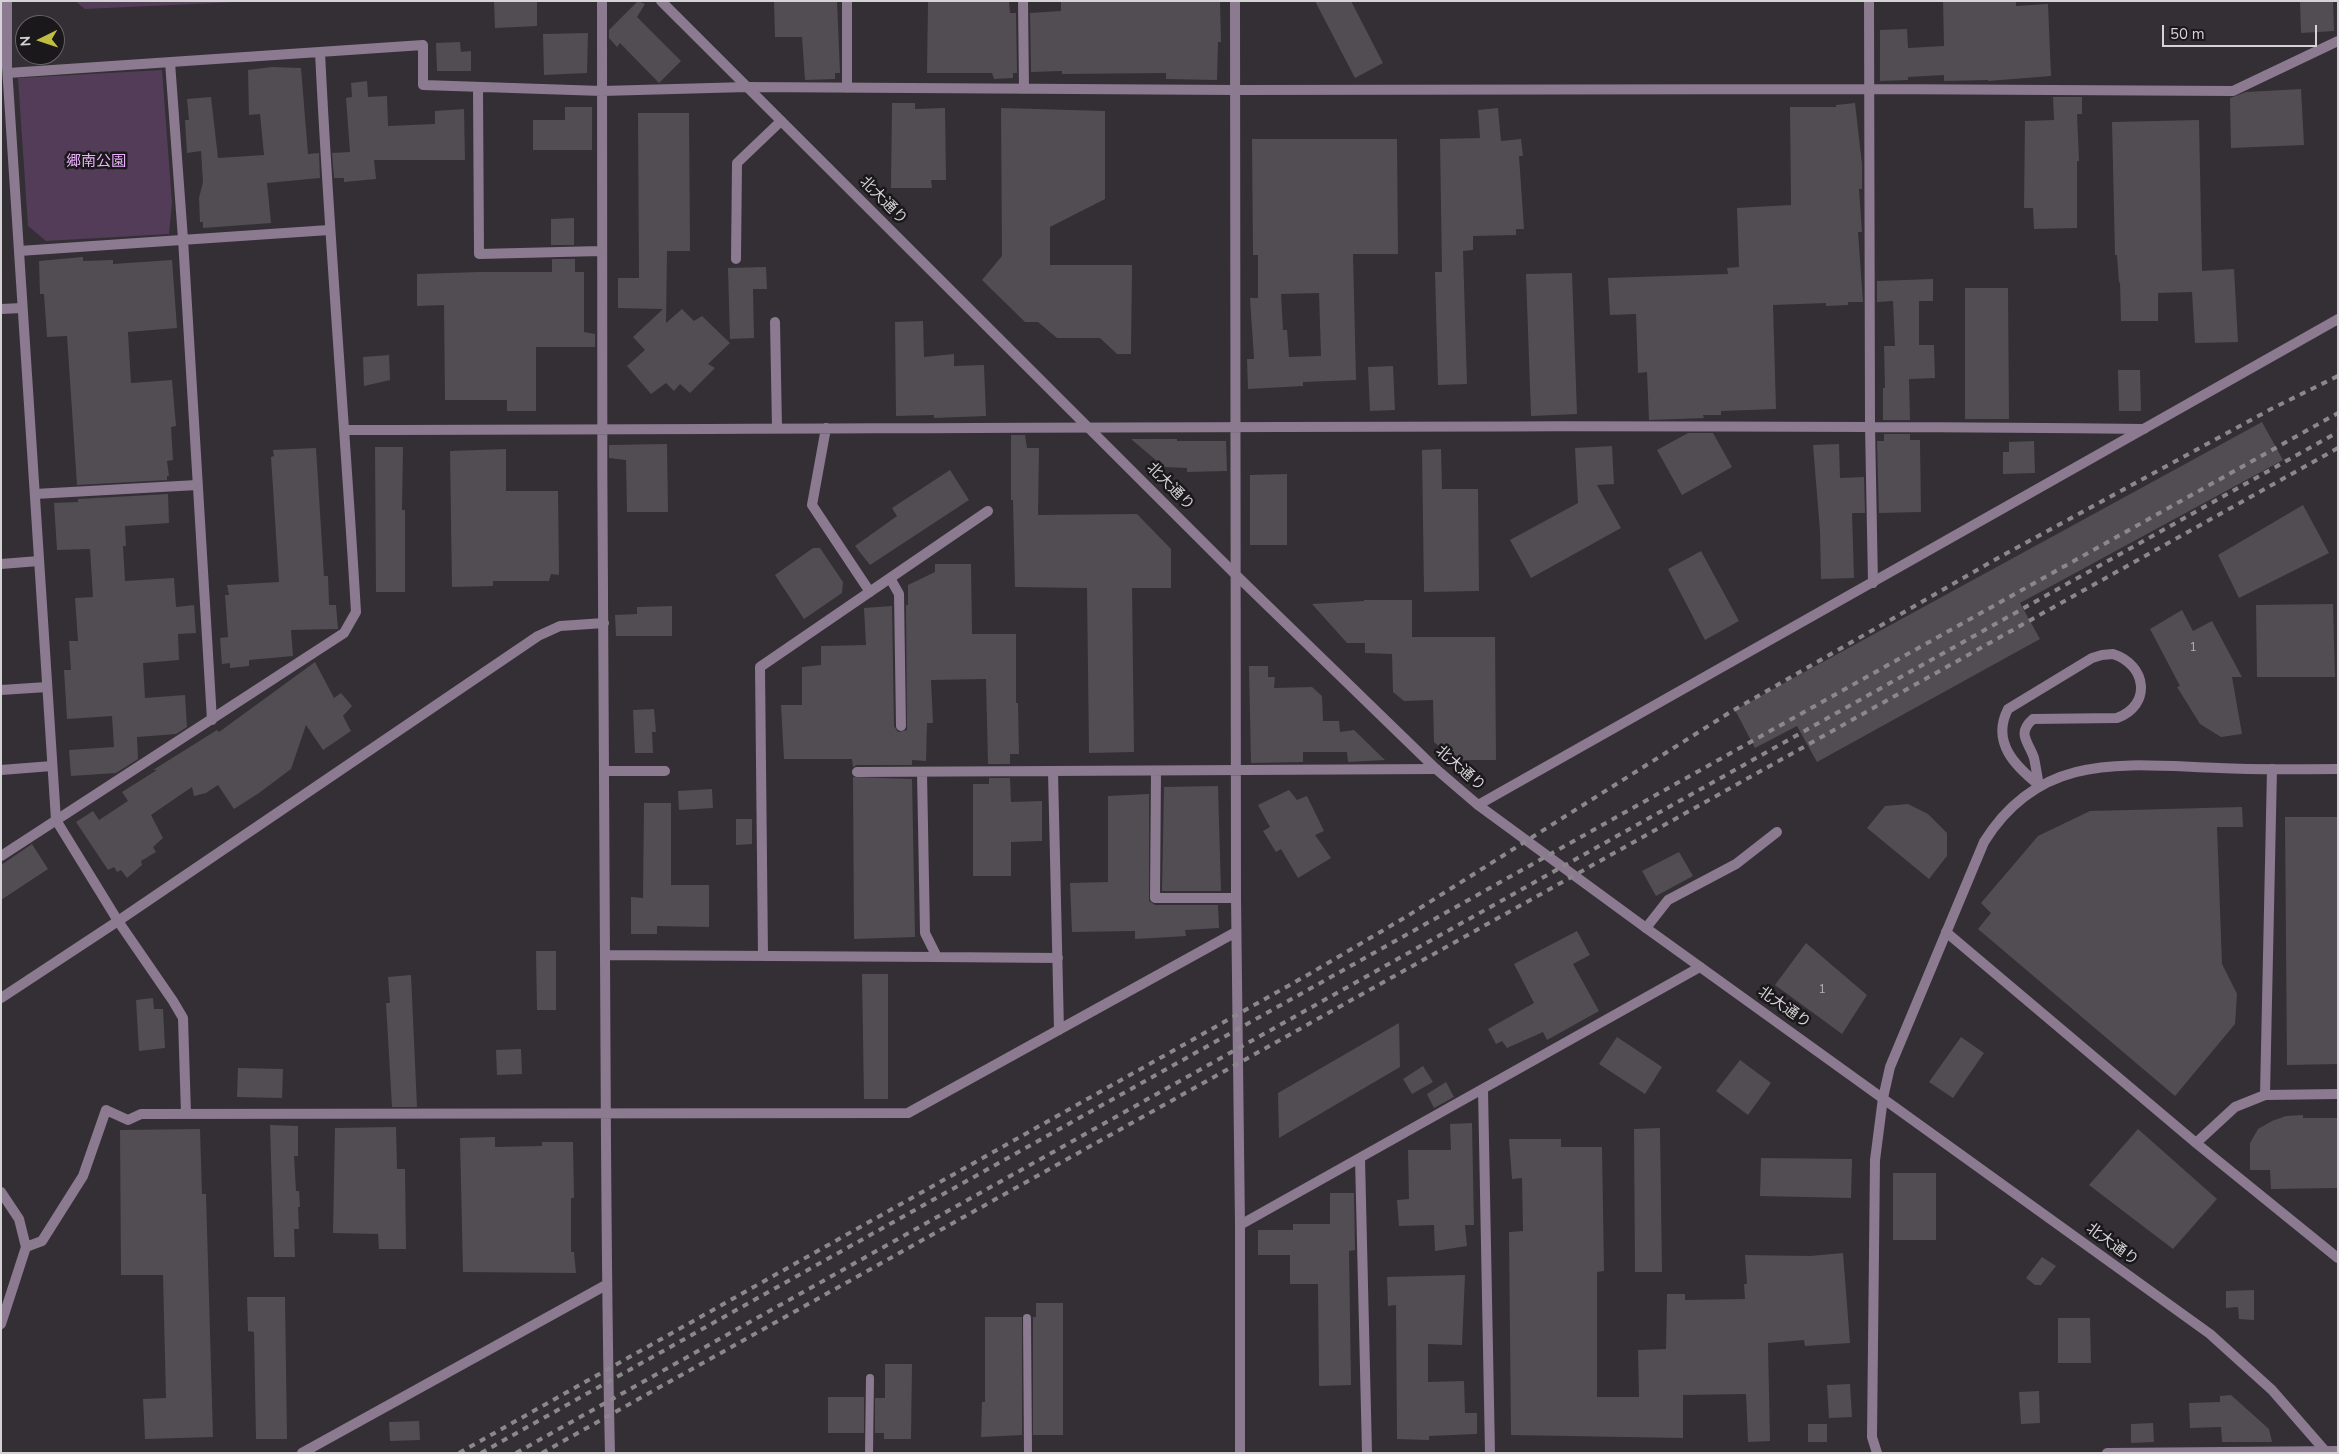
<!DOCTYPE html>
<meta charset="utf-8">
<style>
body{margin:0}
#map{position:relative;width:2339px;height:1454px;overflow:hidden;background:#332f34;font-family:"Nunito Sans",sans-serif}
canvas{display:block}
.frame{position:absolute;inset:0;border:2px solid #d5d3d6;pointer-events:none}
.north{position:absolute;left:15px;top:15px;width:50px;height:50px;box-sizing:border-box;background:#1a181a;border:1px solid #656365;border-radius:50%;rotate:266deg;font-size:14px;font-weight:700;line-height:20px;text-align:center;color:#d5d3d6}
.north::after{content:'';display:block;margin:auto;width:18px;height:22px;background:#c0be41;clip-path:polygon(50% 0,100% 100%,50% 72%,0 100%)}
.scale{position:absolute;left:2162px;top:25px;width:155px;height:22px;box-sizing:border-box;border:2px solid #d5d3d6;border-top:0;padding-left:6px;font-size:15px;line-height:18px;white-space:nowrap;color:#d5d3d6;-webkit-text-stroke:4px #1a181a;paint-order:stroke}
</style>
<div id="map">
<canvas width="2339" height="1454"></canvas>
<div class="frame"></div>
<div class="north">N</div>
<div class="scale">50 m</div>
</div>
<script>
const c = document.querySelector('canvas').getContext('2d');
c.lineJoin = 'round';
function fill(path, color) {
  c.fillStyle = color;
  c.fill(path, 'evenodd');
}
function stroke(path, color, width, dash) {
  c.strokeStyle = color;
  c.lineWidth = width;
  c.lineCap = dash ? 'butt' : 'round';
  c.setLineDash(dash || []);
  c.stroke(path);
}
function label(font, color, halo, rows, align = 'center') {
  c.font = font + ' "Nunito Sans","Noto Sans JP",sans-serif';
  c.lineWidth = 5;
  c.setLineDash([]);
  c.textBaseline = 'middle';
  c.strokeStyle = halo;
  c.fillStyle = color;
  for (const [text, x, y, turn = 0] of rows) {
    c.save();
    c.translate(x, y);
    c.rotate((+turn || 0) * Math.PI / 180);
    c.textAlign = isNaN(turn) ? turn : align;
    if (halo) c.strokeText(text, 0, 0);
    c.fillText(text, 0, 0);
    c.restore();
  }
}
fill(new Path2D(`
 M 75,1 L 259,1 L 85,9 Z
 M 162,70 L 172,203 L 169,234 L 46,241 L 28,226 L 18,78 Z`), '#523c58');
fill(new Path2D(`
 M 494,1 L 537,1 L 537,26 L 495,28 Z
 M 638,1 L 645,4 L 637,17 L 681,61 L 659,83 L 620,43 L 617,47 L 609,38 L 609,30 Z
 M 774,1 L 837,1 L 840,73 L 835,73 L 835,79 L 805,80 L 802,37 L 775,37 Z
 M 928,1 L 1009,1 L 1010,13 L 1016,13 L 1017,73 L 1013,73 L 1013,78 L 994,79 L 992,73 L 927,73 Z
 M 1061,1 L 1220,1 L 1221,42 L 1218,42 L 1217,80 L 1166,79 L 1166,73 L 1062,74 L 1062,71 L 1031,72 L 1030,13 L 1061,11 Z
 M 1315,1 L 1351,1 L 1383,63 L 1355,78 Z
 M 1943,1 L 2016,1 L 2016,6 L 2048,4 L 2051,76 L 1988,81 L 1988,80 L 1944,81 L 1944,75 L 1908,77 L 1908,80 L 1880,81 L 1880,30 L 1907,29 L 1908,48 L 1944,46 Z
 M 2300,1 L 2333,1 L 2334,31 L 2301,33 Z
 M 588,33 L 587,73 L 544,75 L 543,34 Z
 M 460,42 L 461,52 L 471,51 L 471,71 L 437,71 L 436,43 Z
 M 272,67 L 301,68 L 308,154 L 319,153 L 320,178 L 267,183 L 271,223 L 203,228 L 203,222 L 200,222 L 199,198 L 203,182 L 201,151 L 187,153 L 185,120 L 189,120 L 187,99 L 211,97 L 218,158 L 264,155 L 260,114 L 249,115 L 248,70 Z
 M 367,81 L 368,97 L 387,96 L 388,126 L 435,124 L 435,111 L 464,109 L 465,160 L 374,160 L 376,179 L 344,182 L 344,178 L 334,178 L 332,153 L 350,152 L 346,98 L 352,97 L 351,83 Z
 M 2301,89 L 2304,145 L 2231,148 L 2230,98 L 2246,92 Z
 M 2053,97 L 2082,97 L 2082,114 L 2077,114 L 2079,161 L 2077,161 L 2077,228 L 2034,229 L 2033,208 L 2024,208 L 2025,121 L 2054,120 Z
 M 892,103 L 915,103 L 915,109 L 945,108 L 946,180 L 931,180 L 932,188 L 891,188 Z
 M 1855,103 L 1862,164 L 1862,189 L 1859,189 L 1862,232 L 1858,232 L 1863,302 L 1848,302 L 1848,305 L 1826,306 L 1826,303 L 1773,305 L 1776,409 L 1721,411 L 1721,415 L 1703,415 L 1704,418 L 1649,420 L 1647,372 L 1638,373 L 1636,314 L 1610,315 L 1608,278 L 1728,274 L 1727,268 L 1739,267 L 1737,208 L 1791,205 L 1790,107 L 1836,107 L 1836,105 Z
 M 565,107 L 592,107 L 592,150 L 533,150 L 533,120 L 565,120 Z
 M 1001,108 L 1105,111 L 1105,199 L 1050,227 L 1050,265 L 1132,265 L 1131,354 L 1117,354 L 1100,338 L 1057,338 L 1038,322 L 1025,322 L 982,280 L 1002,256 Z
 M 1498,108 L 1501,141 L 1521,139 L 1523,156 L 1519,156 L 1524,229 L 1516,229 L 1516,235 L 1473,236 L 1473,250 L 1463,251 L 1467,384 L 1438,385 L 1435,272 L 1442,272 L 1440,139 L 1480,138 L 1478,110 Z
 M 638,113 L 689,113 L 690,251 L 667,251 L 666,323 L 682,309 L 694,321 L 702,316 L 730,343 L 708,364 L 715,368 L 690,393 L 680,384 L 674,391 L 666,383 L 651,394 L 627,366 L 645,350 L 633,337 L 663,309 L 618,308 L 618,278 L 639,278 Z
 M 2199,120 L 2202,271 L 2234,269 L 2238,342 L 2195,343 L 2192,292 L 2158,293 L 2158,321 L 2121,321 L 2120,282 L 2119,283 L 2117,255 L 2115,255 L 2112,122 Z
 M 1252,139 L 1397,139 L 1398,254 L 1353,254 L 1356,380 L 1303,382 L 1303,386 L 1248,389 L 1247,359 L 1254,359 L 1250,298 L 1258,298 L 1258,255 L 1253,255 ZM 1319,293 L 1321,356 L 1289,357 L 1287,330 L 1283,330 L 1281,294 Z
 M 574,218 L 574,245 L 551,245 L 551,219 Z
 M 83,257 L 83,261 L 113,260 L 113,264 L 172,260 L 177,328 L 128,332 L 131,383 L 172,380 L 176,426 L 171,427 L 173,460 L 167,461 L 169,476 L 167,476 L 167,480 L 77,485 L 67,336 L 47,337 L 44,294 L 40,294 L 39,261 Z
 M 552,259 L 575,259 L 575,272 L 584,272 L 584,332 L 595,334 L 595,347 L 536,347 L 536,411 L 507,411 L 507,400 L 445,400 L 444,305 L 417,306 L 417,274 L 479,272 L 552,272 Z
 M 766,267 L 767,289 L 753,289 L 754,338 L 730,339 L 728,268 Z
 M 1572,273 L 1577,414 L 1531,416 L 1526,274 Z
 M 1933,279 L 1933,301 L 1919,301 L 1919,345 L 1934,345 L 1935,378 L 1909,379 L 1910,420 L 1883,420 L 1883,388 L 1885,388 L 1884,346 L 1895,346 L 1893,301 L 1877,302 L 1877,281 Z
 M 1965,288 L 2008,288 L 2009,419 L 1965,419 Z
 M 923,321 L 924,357 L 954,354 L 954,366 L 984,365 L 986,416 L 934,418 L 934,415 L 896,416 L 895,322 Z
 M 389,355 L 390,380 L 364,386 L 363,357 Z
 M 1393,366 L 1395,410 L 1370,411 L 1368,367 Z
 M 2118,370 L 2140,370 L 2141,411 L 2119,411 Z
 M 2262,422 L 2283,460 L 2020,603 L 2040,639 L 1817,762 L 1797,726 L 1755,748 L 1735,710 Z
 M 1688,433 L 1713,433 L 1732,467 L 1682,495 L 1657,450 Z
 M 1884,434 L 1910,434 L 1910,440 L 1920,440 L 1921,512 L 1879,513 L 1877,441 L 1884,441 Z
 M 1011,435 L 1025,435 L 1027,448 L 1039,448 L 1038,515 L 1137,514 L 1171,549 L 1171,588 L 1132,588 L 1134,752 L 1089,753 L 1087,588 L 1015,587 L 1013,500 L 1011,500 Z
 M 1131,439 L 1177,439 L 1177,441 L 1226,441 L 1227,471 L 1187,472 L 1187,468 L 1164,467 Z
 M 2034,441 L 2035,473 L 2003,474 L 2003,452 L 2009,452 L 2009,442 Z
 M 667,444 L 668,512 L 627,512 L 626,460 L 609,458 L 609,445 Z
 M 1839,444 L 1840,478 L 1864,477 L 1865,513 L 1852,513 L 1854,578 L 1821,579 L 1820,531 L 1813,445 Z
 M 1612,446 L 1614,484 L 1597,485 L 1621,528 L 1531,578 L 1510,540 L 1578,503 L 1575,448 Z
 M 375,447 L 403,447 L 402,510 L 405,510 L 405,592 L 376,592 Z
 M 316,448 L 324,576 L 328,576 L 329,605 L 336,605 L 338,629 L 291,630 L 293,656 L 249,660 L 249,666 L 230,668 L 230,663 L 222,664 L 220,638 L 228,637 L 225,595 L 229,595 L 227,585 L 279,582 L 271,457 L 274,456 L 273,450 Z
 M 506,449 L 506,491 L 558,491 L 559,575 L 551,574 L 549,581 L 493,581 L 493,586 L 452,587 L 450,451 Z
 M 1441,449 L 1442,489 L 1478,489 L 1479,591 L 1424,592 L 1422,450 Z
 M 950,470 L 969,500 L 870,565 L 855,546 L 897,516 L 892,508 Z
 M 1287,474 L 1287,545 L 1250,545 L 1250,475 Z
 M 168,494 L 169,523 L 125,526 L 126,546 L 123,546 L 125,581 L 174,578 L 176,607 L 194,605 L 196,633 L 178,634 L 179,660 L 143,663 L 145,698 L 185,695 L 187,727 L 176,734 L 137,737 L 138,759 L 116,773 L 71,776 L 69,750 L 114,747 L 112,716 L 67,719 L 64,670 L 71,670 L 69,641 L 78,641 L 75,598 L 93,597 L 90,549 L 57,550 L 54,503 L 78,502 L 78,499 Z
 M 2303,505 L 2329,553 L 2239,598 L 2218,555 Z
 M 813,548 L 820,548 L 843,582 L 842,593 L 804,619 L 775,575 Z
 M 1701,551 L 1739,621 L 1705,640 L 1668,569 Z
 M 935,564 L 971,564 L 972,634 L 1016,634 L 1016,703 L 1018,703 L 1019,754 L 1010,754 L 1010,764 L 988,764 L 986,679 L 931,680 L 933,723 L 927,723 L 926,761 L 912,760 L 912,765 L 857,765 L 853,767 L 852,759 L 784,759 L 781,705 L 802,705 L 802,667 L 821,665 L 821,646 L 866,645 L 864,608 L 892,606 L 894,726 L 898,732 L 907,730 L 906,605 L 908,605 L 908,585 L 935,572 Z
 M 1364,600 L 1412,600 L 1412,637 L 1495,637 L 1496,760 L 1455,760 L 1434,742 L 1433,700 L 1404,701 L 1393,692 L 1392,654 L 1365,653 L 1365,643 L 1347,643 L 1312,604 L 1364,601 Z
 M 2333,604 L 2335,677 L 2257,677 L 2256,605 Z
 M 672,606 L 672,636 L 616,636 L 615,615 L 637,614 L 637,607 Z
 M 2182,610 L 2193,631 L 2212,621 L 2242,677 L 2232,677 L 2242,734 L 2221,737 L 2200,724 L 2177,687 L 2180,686 L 2150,629 Z
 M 315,662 L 334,698 L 341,693 L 352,706 L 343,716 L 351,731 L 323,750 L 306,725 L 291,769 L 259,793 L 234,809 L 218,785 L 206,793 L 194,796 L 192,787 L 151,815 L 163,838 L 153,847 L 156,852 L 141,861 L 142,865 L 127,878 L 121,870 L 117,872 L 114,867 L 108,870 L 76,822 L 93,811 L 99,820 L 128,801 L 122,792 L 157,770 L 153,770 L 217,730 L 219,732 Z
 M 1249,666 L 1268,666 L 1268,677 L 1275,677 L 1274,688 L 1312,687 L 1322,696 L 1323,721 L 1339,721 L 1340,732 L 1354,730 L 1385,760 L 1348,762 L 1347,752 L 1303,752 L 1303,762 L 1251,763 Z
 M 654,709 L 656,732 L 652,732 L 653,753 L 635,753 L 633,710 Z
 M 853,777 L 912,779 L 915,937 L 854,939 Z
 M 989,778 L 1010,778 L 1011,802 L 1042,801 L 1042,841 L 1011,842 L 1011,876 L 973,876 L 973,784 L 989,784 Z
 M 1218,786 L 1221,891 L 1162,891 L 1164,787 Z
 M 712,789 L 713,808 L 679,810 L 678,791 Z
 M 1289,790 L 1297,800 L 1307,796 L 1324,831 L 1315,835 L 1331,858 L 1298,878 L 1281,849 L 1276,852 L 1263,831 L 1270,827 L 1258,805 Z
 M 1149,794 L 1149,901 L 1155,905 L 1218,905 L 1219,928 L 1185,930 L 1186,936 L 1153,938 L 1135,939 L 1135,931 L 1072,932 L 1070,883 L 1108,882 L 1108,796 Z
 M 644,803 L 671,803 L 671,885 L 709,885 L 709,927 L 657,926 L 657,934 L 631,934 L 631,897 L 643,898 Z
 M 1908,804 L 1928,814 L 1947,833 L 1947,856 L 1929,879 L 1867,828 L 1885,806 Z
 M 2242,807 L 2243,827 L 2217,827 L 2222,964 L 2237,994 L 2235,1024 L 2175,1096 L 1978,929 L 1991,913 L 1981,903 L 2038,836 L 2090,811 Z
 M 2285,817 L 2338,817 L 2338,1064 L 2287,1065 Z
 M 736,819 L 752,819 L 752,844 L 736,845 Z
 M 32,844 L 48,869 L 1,900 L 1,865 Z
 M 1679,852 L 1693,876 L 1656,896 L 1642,871 Z
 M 1577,931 L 1590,955 L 1573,964 L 1599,1011 L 1547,1040 L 1543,1032 L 1507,1048 L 1502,1041 L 1496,1044 L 1488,1029 L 1534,1003 L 1514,964 Z
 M 1806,943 L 1867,995 L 1842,1034 L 1775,985 Z
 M 536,951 L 556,951 L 556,1010 L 537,1010 Z
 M 862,974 L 888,974 L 888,1099 L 864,1099 Z
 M 411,975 L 417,1107 L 392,1107 L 386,1003 L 390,1003 L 388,977 Z
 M 153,998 L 154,1009 L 163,1009 L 165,1048 L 139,1051 L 136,1000 Z
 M 1399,1023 L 1400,1067 L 1279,1138 L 1278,1093 Z
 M 1617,1037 L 1662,1067 L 1645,1094 L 1599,1064 Z
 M 1961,1037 L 1984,1053 L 1953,1098 L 1929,1082 Z
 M 521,1049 L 522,1074 L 497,1075 L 496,1050 Z
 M 1740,1060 L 1771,1083 L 1748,1115 L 1716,1091 Z
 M 1423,1066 L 1433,1082 L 1412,1094 L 1403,1079 Z
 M 238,1068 L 283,1069 L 282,1098 L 237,1097 Z
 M 1446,1082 L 1454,1097 L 1434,1108 L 1427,1094 Z
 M 2303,1115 L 2303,1118 L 2338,1118 L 2338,1188 L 2271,1189 L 2270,1170 L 2250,1170 L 2250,1143 L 2258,1129 L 2272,1121 L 2286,1116 Z
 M 1472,1123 L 1474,1225 L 1465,1225 L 1467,1246 L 1435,1251 L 1434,1225 L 1399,1226 L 1397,1200 L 1409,1199 L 1408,1150 L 1451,1150 L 1450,1124 Z
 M 270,1125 L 298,1126 L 298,1156 L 294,1156 L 296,1191 L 299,1191 L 300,1207 L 298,1207 L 299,1229 L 294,1229 L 295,1257 L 274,1257 Z
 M 396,1127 L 397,1169 L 405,1169 L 406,1249 L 379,1249 L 378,1234 L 333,1233 L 335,1128 Z
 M 1660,1128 L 1662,1272 L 1635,1272 L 1634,1129 Z
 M 200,1129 L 202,1194 L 206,1194 L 213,1437 L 145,1439 L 143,1399 L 166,1398 L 163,1275 L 121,1275 L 120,1130 Z
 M 2138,1129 L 2217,1199 L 2173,1249 L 2089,1185 Z
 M 495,1137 L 495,1147 L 542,1146 L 542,1142 L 573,1142 L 574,1198 L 571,1198 L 571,1252 L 574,1252 L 576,1273 L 463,1272 L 460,1138 Z
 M 1509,1139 L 1561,1139 L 1561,1147 L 1602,1147 L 1604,1271 L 1597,1272 L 1597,1397 L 1639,1397 L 1638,1350 L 1666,1349 L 1667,1294 L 1685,1294 L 1685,1300 L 1745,1299 L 1744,1284 L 1747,1284 L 1745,1255 L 1810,1256 L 1843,1253 L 1850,1343 L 1805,1346 L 1804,1340 L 1768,1343 L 1770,1441 L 1748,1442 L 1746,1394 L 1683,1395 L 1683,1438 L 1511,1435 L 1509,1232 L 1523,1231 L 1522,1178 L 1512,1179 Z
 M 1761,1158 L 1852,1159 L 1851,1198 L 1760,1196 Z
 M 1893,1173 L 1936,1173 L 1936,1240 L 1893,1240 Z
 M 1330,1193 L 1354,1193 L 1355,1250 L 1349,1251 L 1351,1385 L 1319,1386 L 1318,1284 L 1290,1284 L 1290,1255 L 1258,1255 L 1258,1230 L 1293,1230 L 1293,1224 L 1330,1224 Z
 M 2042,1257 L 2056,1266 L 2041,1285 L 2035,1285 L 2026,1278 Z
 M 1465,1275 L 1462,1345 L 1428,1344 L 1428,1382 L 1464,1381 L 1465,1413 L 1477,1413 L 1477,1434 L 1429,1436 L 1429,1440 L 1397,1439 L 1396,1305 L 1388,1306 L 1387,1277 Z
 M 2254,1290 L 2254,1320 L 2239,1319 L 2238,1307 L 2226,1308 L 2226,1291 Z
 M 247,1297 L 285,1297 L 287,1439 L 256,1439 L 254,1332 L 248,1331 Z
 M 1036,1303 L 1063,1303 L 1063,1435 L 1033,1435 L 1033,1317 L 1036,1317 Z
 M 985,1317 L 1022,1317 L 1022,1435 L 981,1437 L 982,1402 L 985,1402 Z
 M 2058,1318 L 2090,1318 L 2091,1363 L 2058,1363 Z
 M 885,1364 L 912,1364 L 911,1439 L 884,1439 L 884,1433 L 875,1433 L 875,1398 L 885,1398 Z
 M 1850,1384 L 1852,1417 L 1829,1418 L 1827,1385 Z
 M 2039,1391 L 2040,1423 L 2021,1424 L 2019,1392 Z
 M 2231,1395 L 2269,1429 L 2272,1442 L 2222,1442 L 2221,1427 L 2190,1428 L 2189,1403 L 2220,1402 L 2220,1396 Z
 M 828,1397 L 864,1397 L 864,1433 L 828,1433 Z
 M 419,1421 L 420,1440 L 390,1441 L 389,1422 Z
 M 2153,1423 L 2154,1442 L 2131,1443 L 2131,1424 Z
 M 1808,1424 L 1827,1424 L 1827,1442 L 1808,1442 Z`), '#524d53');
stroke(new Path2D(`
 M 1027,1318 L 1028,1453
 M 869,1453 L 870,1378`), '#8b7a90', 8);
stroke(new Path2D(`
 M 602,1 C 602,320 602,638 605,957 C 606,1122 606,1287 610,1453
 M 1023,1 L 1024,89
 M 1235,1 L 1236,898 L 1240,1225 L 1240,1453
 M 1869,1 L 1870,426 L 1873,583
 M 170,62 L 183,239 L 212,720
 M 8,73 L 423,45 L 423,85 L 602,91 L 747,87 L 1235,90 L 1870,89 L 2233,91 L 2338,41
 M 478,88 L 479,254 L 601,251
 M 847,88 L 847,1
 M 19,251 L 329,230
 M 736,259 L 737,163 L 781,121
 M 1,309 L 22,308
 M 775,322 L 777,428
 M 826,428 L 812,505 L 870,592
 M 345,430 C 945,429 1545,423 2144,429
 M 35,494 L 197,485
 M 1,564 L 39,561
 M 890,578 L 899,594 L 901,726
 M 2113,654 C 2147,665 2152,705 2117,718 L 2033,719 C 2016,734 2029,742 2034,758 C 2036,767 2037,776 2039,785 C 2015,766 1991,742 2008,709 L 2092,658 L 2102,655 Z
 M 1,690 L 47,687
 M 1,770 L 52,766
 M 604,771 L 665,771
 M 857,772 L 1436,769
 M 922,772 L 925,933 L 937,957 L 1058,958
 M 1053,772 L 1059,1030
 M 1156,772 L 1155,898 L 1236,898
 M 1,856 L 344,633 L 356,612 C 345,425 329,239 320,52
 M 1646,928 L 1668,900 L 1736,864 L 1777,832
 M 1946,932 L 2196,1143 L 2338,1258
 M 605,955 L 937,957
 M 763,956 L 760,667 L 988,511
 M 1483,1089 L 1490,1453
 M 2265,1095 L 2272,769
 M 186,1114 L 183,1018 L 173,1001 L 118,921 L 538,636 L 560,626 L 604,623
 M 2196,1143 L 2235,1107 L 2265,1095 L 2338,1094
 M 1360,1158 L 1367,1453
 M 1,1192 L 19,1219 L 26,1247 L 1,1324
 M 1240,1225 L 1700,967
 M 26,1247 L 42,1241 L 83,1176 L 106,1110 L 128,1120 L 141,1114 L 908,1113 L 1236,932
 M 302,1453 L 606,1285
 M 1877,1453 L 1872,1437 L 1875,1160 L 1883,1098
 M 2107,1453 L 2338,1451`), '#8b7a90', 10);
stroke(new Path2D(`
 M 661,1 L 1236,575 L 1436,769 L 1478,805 L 1646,928 L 2210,1334 L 2272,1390 L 2327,1453
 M 1478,805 L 2338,319
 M 1,998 L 118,921 L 56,820 L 7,67 L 7,1
 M 1883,1098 L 1890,1067 L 1984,842 C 2041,750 2126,765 2219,768 C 2259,770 2298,769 2338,769`), '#8b7a90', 10);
stroke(new Path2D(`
 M 459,1453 L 1311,973 L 1409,915 L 1732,711 L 1998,558 L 2271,409 L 2338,376
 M 481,1453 L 2338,413
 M 516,1453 L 2338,432
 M 542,1453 L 2338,448`), '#8b888c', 4, [6, 6]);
label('12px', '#b4b2b5', null, [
 ["1",2193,648],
 ["1",1822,990]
]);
label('15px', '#ebb1fc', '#1a181a', [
 ["郷南公園",96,162]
]);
label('15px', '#d5d3d6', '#1a181a', [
 ["北大通り",883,201,45],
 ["北大通り",1170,487,45],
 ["北大通り",1460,769,41],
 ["北大通り",1784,1008,35],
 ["北大通り",2112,1245,36]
]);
</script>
